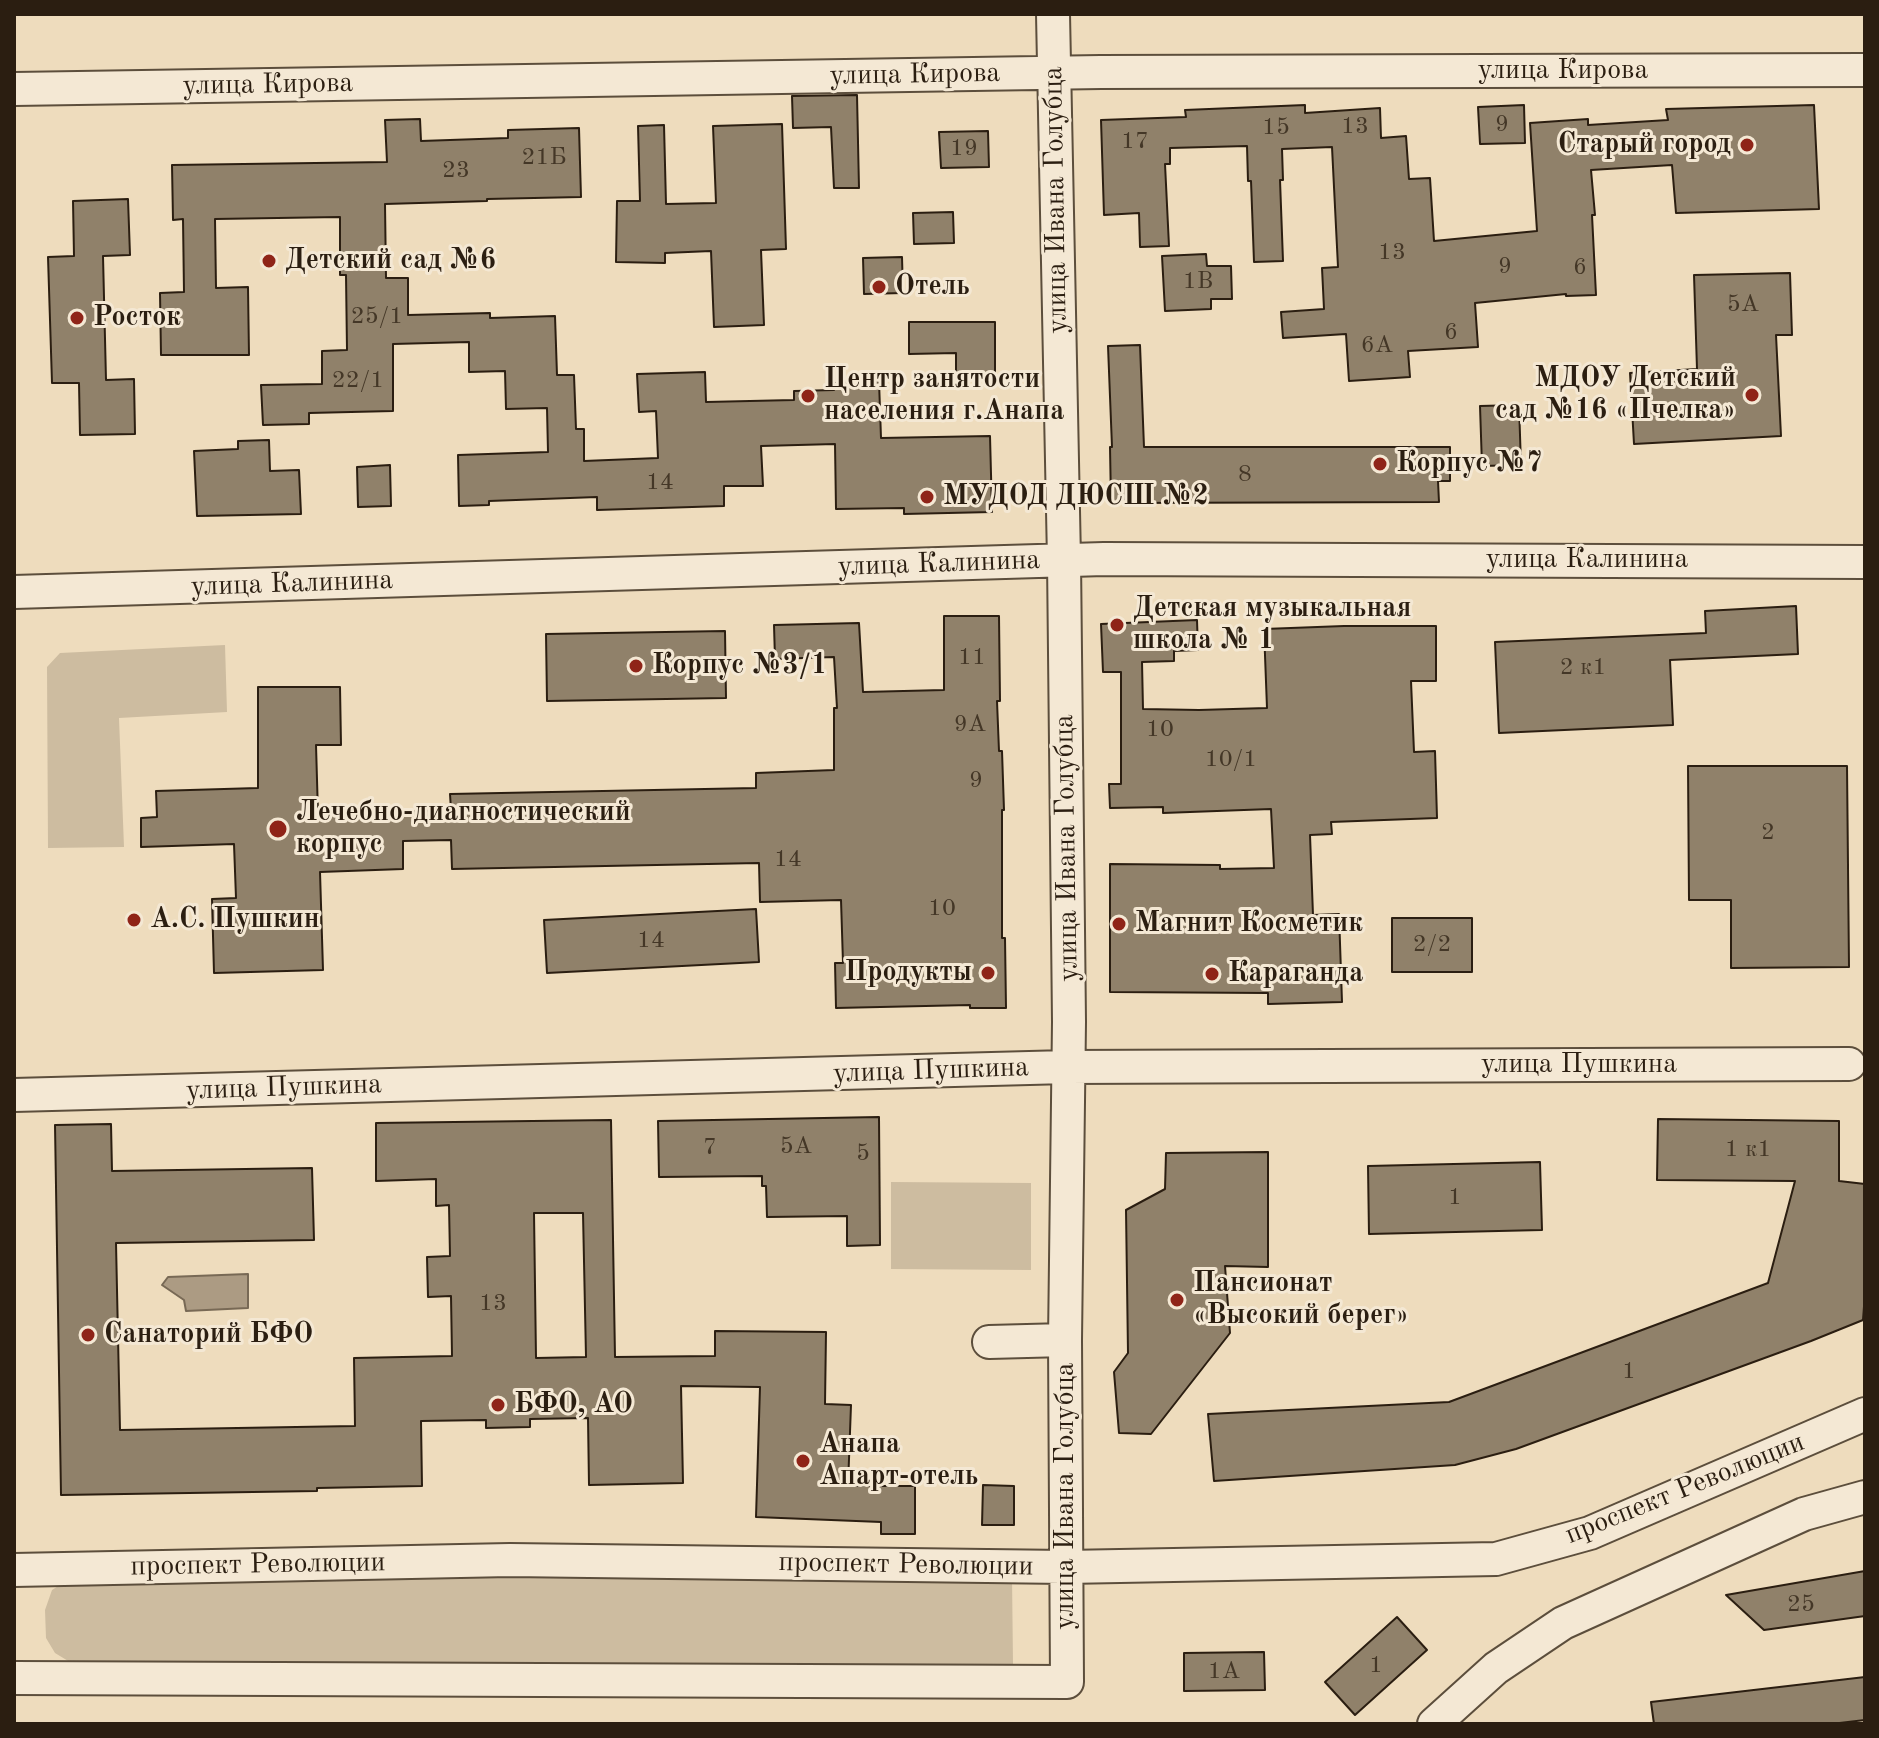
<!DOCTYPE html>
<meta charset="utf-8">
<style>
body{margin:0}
#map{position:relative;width:1879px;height:1738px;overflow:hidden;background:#eedcbd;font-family:"Old Standard TT",serif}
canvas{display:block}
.frame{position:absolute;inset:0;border:16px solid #2b1e11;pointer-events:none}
</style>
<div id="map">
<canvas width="1879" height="1738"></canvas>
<div class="frame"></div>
</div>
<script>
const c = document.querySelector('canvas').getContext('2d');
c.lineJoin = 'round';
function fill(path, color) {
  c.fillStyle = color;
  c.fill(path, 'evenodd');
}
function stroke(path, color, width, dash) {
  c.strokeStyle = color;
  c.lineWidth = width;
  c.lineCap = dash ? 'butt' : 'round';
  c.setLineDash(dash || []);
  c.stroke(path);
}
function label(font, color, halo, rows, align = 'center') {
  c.font = font + ' "Old Standard TT",serif';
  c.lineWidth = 6;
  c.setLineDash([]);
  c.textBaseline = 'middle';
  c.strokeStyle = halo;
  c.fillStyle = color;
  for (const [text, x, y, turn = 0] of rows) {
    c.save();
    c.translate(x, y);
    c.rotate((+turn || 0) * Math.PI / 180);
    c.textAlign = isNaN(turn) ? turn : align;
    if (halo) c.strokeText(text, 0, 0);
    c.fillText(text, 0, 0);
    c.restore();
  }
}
fill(new Path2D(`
 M 225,645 L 227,712 L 119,718 L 124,847 L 48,848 L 47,667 L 60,653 Z
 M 891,1182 L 1031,1183 L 1031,1270 L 891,1269 Z
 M 547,1576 L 1012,1576 L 1013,1664 L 78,1667 L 55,1653 L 46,1638 L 45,1610 L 52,1590 L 69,1579 Z`), '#cdbca0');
const water = new Path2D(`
 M 248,1274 L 248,1308 L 186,1311 L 184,1300 L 162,1285 L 168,1277 Z`);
fill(water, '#ac9b83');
stroke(water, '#786955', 2);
const building = new Path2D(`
 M 857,95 L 859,188 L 834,188 L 831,127 L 793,128 L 792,96 Z
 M 1305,105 L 1305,113 L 1380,108 L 1381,138 L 1406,136 L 1409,179 L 1430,178 L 1434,241 L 1537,231 L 1530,123 L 1588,119 L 1588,125 L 1668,120 L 1666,109 L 1814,105 L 1819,209 L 1676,213 L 1672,165 L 1591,170 L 1595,215 L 1592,215 L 1596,295 L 1566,296 L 1566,294 L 1475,303 L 1478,347 L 1408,351 L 1410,377 L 1349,381 L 1346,334 L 1283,338 L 1281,312 L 1324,309 L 1322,268 L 1338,267 L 1332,147 L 1282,149 L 1283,180 L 1280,180 L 1283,261 L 1254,262 L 1251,181 L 1248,181 L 1247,146 L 1170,148 L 1170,164 L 1165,164 L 1169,246 L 1140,247 L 1139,213 L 1104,215 L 1101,120 L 1186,117 L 1185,110 Z
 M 1524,105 L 1525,143 L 1480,144 L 1478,107 Z
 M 420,119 L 421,141 L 508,138 L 508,130 L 579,128 L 581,197 L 487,199 L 487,201 L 385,204 L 386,278 L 408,278 L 408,315 L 490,313 L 490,318 L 555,316 L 557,375 L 574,375 L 576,429 L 584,429 L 584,461 L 658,458 L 656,411 L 639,412 L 637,374 L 705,372 L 706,402 L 794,400 L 794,391 L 834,390 L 834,383 L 879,381 L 881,438 L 990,436 L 992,512 L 904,514 L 904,508 L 836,509 L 835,444 L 761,446 L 763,486 L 724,486 L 724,506 L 597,510 L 597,497 L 489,501 L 489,505 L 459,506 L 458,455 L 548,452 L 547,408 L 506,409 L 505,371 L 469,372 L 469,342 L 393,344 L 393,411 L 309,413 L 309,424 L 263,425 L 261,385 L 322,384 L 322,351 L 347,350 L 346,275 L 340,275 L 340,217 L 215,219 L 216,288 L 248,287 L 249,355 L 161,355 L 160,293 L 184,292 L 183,219 L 173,220 L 172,165 L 387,162 L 385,120 Z
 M 782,124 L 786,249 L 761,250 L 764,325 L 714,327 L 711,251 L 665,253 L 665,263 L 616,262 L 617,201 L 640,201 L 638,126 L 664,125 L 666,204 L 716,203 L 713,126 Z
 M 988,131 L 989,167 L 941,168 L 939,132 Z
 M 128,199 L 130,255 L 103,256 L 106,380 L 134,379 L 135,434 L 80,435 L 79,383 L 52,383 L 48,257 L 74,256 L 73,201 Z
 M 953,212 L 954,243 L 914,244 L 913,213 Z
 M 1206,254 L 1207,266 L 1231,266 L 1232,299 L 1211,299 L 1211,309 L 1165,311 L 1162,256 Z
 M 902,257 L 903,293 L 864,294 L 863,258 Z
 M 1790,273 L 1792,335 L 1776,335 L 1781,436 L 1634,444 L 1630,373 L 1697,369 L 1694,275 Z
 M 909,322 L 995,322 L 995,379 L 956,379 L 956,353 L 909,354 Z
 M 1140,345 L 1144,447 L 1450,447 L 1450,481 L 1438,481 L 1439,502 L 1111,503 L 1110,447 L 1112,447 L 1108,346 Z
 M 1519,405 L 1521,465 L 1482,466 L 1480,406 Z
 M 269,440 L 270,471 L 299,470 L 301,514 L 197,516 L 194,451 L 238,449 L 238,441 Z
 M 390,465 L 391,506 L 358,507 L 357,467 Z
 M 1796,606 L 1798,654 L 1670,660 L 1673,725 L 1499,733 L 1495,642 L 1706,633 L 1705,611 Z
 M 944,616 L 999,616 L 1000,701 L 997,701 L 999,751 L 1002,751 L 1004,810 L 1002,810 L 1002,938 L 1005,938 L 1006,1008 L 970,1008 L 970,1005 L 836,1008 L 835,963 L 843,963 L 841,900 L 760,902 L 759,863 L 452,869 L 451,840 L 403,841 L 403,869 L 320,872 L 323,970 L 214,973 L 212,899 L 236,898 L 234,844 L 141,847 L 141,818 L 157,817 L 156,791 L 258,788 L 258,687 L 340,687 L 341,745 L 316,745 L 318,814 L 451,810 L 450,794 L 756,788 L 756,773 L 834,770 L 834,708 L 837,708 L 834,657 L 775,659 L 774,625 L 859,623 L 863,692 L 944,690 Z
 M 1197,620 L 1198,650 L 1174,651 L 1174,661 L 1142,662 L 1143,709 L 1199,710 L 1267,708 L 1264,629 L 1344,626 L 1436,626 L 1436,681 L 1411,681 L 1414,752 L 1435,751 L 1437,818 L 1331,822 L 1332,834 L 1310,835 L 1313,915 L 1339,914 L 1342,1002 L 1268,1004 L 1268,993 L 1110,992 L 1110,864 L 1220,865 L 1220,869 L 1274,868 L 1271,809 L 1163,813 L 1163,807 L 1110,808 L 1109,784 L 1121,784 L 1121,672 L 1103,672 L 1101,624 Z
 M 725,631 L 726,698 L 547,701 L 546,634 Z
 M 1688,766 L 1847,766 L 1849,967 L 1731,968 L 1731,900 L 1689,900 Z
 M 756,909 L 759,962 L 547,973 L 544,920 Z
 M 1392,918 L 1472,918 L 1472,972 L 1392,972 Z
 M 879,1117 L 880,1245 L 847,1246 L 847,1216 L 767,1217 L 766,1186 L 762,1186 L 762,1176 L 659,1177 L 658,1121 Z
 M 1658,1119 L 1839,1121 L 1839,1181 L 1865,1184 L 1865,1293 L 1863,1320 L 1811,1341 L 1516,1449 L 1455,1465 L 1214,1481 L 1208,1414 L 1449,1402 L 1768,1283 L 1795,1181 L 1657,1180 Z
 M 611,1120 L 615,1357 L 715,1356 L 715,1331 L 826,1332 L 825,1404 L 851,1405 L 848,1486 L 915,1486 L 915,1534 L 881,1534 L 881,1522 L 756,1517 L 760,1387 L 681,1386 L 683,1483 L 589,1485 L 588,1418 L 530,1419 L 530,1427 L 486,1428 L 486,1420 L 421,1421 L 422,1486 L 317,1488 L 317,1491 L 61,1495 L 55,1125 L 111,1124 L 112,1171 L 312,1168 L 314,1240 L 116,1243 L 120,1430 L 355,1426 L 354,1358 L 452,1356 L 451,1296 L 428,1297 L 427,1257 L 450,1256 L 449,1205 L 436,1206 L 436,1179 L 376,1181 L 376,1123 ZM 534,1213 L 583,1213 L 586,1357 L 536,1358 Z
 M 1268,1152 L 1268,1267 L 1225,1266 L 1230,1333 L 1151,1434 L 1119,1433 L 1114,1372 L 1128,1353 L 1126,1210 L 1165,1189 L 1166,1153 Z
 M 1540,1162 L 1542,1230 L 1369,1234 L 1368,1166 Z
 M 983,1485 L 1014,1486 L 1014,1525 L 982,1525 Z
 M 1865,1571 L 1865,1616 L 1764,1630 L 1726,1595 Z
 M 1397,1617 L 1427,1650 L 1355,1715 L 1325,1682 Z
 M 1264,1652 L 1265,1690 L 1184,1691 L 1184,1653 Z
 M 1865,1677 L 1865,1720 L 1831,1724 L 1654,1724 L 1651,1702 Z`);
fill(building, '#90816a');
stroke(building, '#2b1e11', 2);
const minor = new Path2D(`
 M 14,89 L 1101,72 L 1865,70
 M 14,592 L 1104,559 L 1865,562
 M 14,1095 L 1067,1067 L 1849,1064
 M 989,1342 L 1065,1340
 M 14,1570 L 510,1560 L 1066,1567 L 1496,1559 L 1590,1533 L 1865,1414
 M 14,1678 L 1067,1682 L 1065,1340 L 1069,1022 L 1064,560 L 1053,14
 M 1434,1724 L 1496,1668 L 1563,1623 L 1804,1514 L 1865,1497`);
stroke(minor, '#5c4e3c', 36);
stroke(minor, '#f4e8d4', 32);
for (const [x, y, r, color] of [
 [1747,145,8,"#8f2418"],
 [269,261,8,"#8f2418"],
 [879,287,8,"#8f2418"],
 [77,318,8,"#8f2418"],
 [1752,395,8,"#8f2418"],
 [808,396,8,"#8f2418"],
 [1380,464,8,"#8f2418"],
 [927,497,8,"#8f2418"],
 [1117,625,8,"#8f2418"],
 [636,666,8,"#8f2418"],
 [278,829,10,"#8f2418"],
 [134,920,8,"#8f2418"],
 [1119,924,8,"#8f2418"],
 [988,973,8,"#8f2418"],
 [1212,974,8,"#8f2418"],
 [1177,1300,8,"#8f2418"],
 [88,1335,8,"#8f2418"],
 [498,1405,8,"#8f2418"],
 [803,1461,8,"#8f2418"]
]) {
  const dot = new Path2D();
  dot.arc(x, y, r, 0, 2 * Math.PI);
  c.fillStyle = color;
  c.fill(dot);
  stroke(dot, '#f4e8d4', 3);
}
label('24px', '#443727', null, [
 ["9",1502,125],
 ["13",1355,127],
 ["15",1276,128],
 ["17",1135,142],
 ["19",964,149],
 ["21Б",544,158],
 ["23",456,171],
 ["13",1392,253],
 ["9",1505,267],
 ["6",1580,268],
 ["1В",1198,282],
 ["5А",1743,305],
 ["25/1",377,317],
 ["6",1451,333],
 ["6А",1377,346],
 ["22/1",358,381],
 ["8",1245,475],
 ["14",660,483],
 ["11",972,658],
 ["2 к1",1583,668],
 ["9А",970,725],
 ["10",1160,730],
 ["10/1",1231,760],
 ["9",976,781],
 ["2",1768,833],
 ["14",788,860],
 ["10",942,909],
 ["14",651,941],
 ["2/2",1432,945],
 ["5А",796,1147],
 ["7",710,1148],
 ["1 к1",1748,1150],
 ["5",863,1154],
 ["1",1455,1198],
 ["13",493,1304],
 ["1",1629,1372],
 ["25",1801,1605],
 ["1",1376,1666],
 ["1А",1224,1672]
]);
label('28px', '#2b1e11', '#f4e8d4', [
 ["улица Кирова",1563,71],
 ["улица Кирова",915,75,-1],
 ["улица Кирова",268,85,-1],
 ["улица Ивана Голубца",1056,200,-91],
 ["улица Калинина",1587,560],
 ["улица Калинина",939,564,-2],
 ["улица Калинина",292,584,-2],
 ["улица Ивана Голубца",1067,848,-91],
 ["улица Пушкина",1579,1065],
 ["улица Пушкина",931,1071,-2],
 ["улица Пушкина",284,1088,-2],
 ["проспект Революции",1685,1489,-22],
 ["улица Ивана Голубца",1066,1496,-90],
 ["проспект Революции",258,1565,-1],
 ["проспект Революции",906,1565,1]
]);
label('bold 28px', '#2b1e11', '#f4e8d4', [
 ["Старый город",1731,145,"right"],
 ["Детский сад №6",285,261],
 ["Отель",895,287],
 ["Росток",93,318],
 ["МДОУ Детский",1736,379,"right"],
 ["сад №16 «Пчелка»",1736,411,"right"],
 ["Центр занятости",824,380],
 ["населения г.Анапа",824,412],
 ["Корпус №7",1396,464],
 ["МУДОД ДЮСШ №2",943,497],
 ["Детская музыкальная",1133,609],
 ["школа № 1",1133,641],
 ["Корпус №3/1",652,666],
 ["Лечебно-диагностический",296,813],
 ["корпус",296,845],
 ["А.С. Пушкин",150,920],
 ["Магнит Косметик",1135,924],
 ["Продукты",972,973,"right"],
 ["Караганда",1228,974],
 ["Пансионат",1193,1284],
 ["«Высокий берег»",1193,1316],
 ["Санаторий БФО",104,1335],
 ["БФО, АО",514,1405],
 ["Анапа",819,1445],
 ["Апарт-отель",819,1477]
], 'left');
</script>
